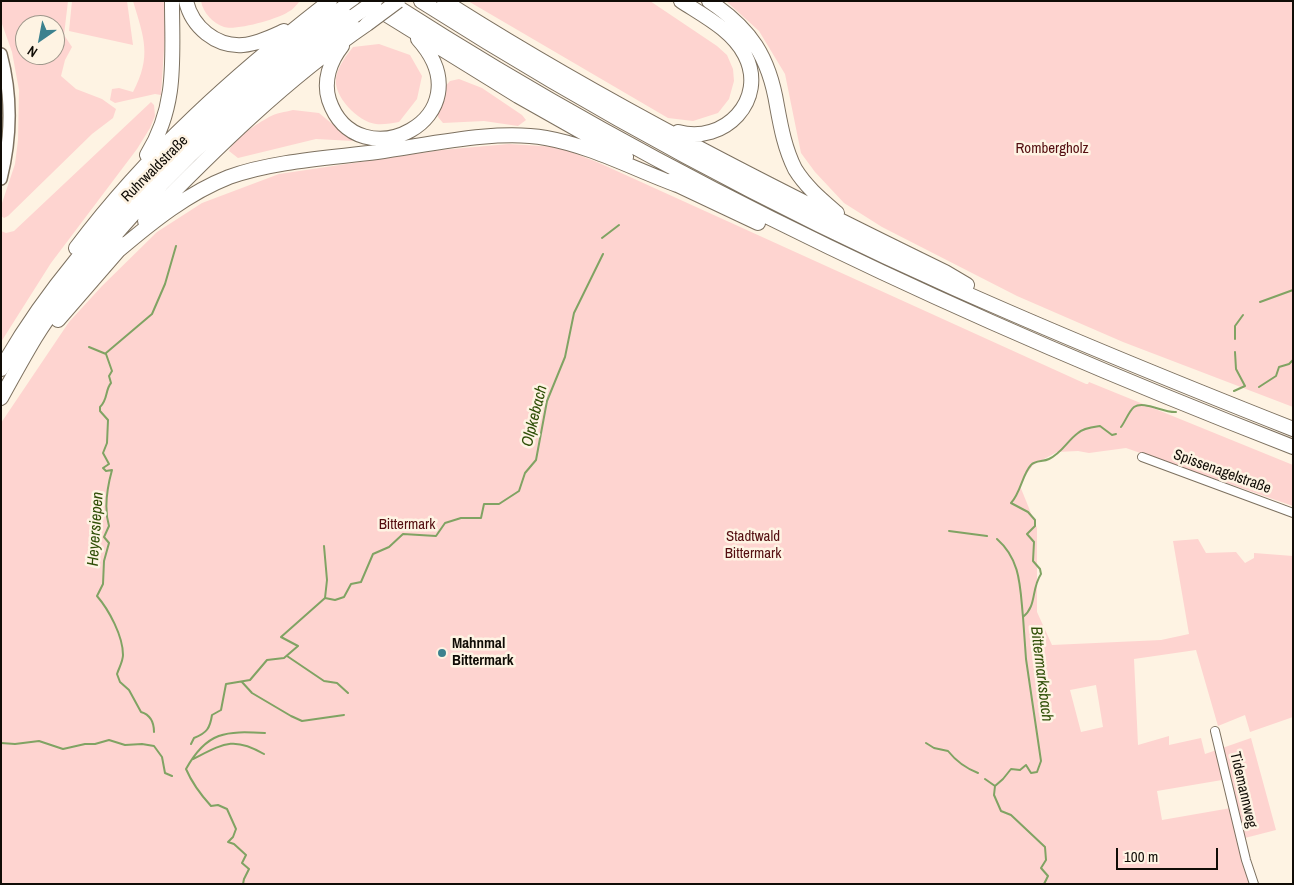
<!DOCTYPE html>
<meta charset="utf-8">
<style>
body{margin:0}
#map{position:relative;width:1294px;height:885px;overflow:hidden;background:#fef3e3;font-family:"Archivo Narrow",sans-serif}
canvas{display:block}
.frame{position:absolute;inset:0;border:2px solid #100c06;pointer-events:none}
.north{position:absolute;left:15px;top:15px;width:50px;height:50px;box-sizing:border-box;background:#fef3e3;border:1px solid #9f978b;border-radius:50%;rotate:213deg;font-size:14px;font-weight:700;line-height:20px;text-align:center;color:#100c06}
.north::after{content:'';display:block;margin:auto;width:18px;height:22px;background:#3c818e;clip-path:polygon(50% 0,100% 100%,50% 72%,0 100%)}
.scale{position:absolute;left:1116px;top:848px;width:102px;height:22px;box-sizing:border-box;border:2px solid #100c06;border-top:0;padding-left:6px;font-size:15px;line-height:18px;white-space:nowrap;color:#100c06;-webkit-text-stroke:4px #fef3e3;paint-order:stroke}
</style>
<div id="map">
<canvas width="1294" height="885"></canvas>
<div class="frame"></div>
<div class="north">N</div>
<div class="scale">100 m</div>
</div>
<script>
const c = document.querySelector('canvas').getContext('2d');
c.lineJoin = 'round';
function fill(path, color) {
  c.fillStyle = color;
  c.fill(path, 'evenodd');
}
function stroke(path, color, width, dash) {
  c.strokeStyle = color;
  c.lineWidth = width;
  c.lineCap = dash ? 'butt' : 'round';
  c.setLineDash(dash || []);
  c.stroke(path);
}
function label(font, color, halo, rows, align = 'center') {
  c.font = font + ' "Archivo Narrow",sans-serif';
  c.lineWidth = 5;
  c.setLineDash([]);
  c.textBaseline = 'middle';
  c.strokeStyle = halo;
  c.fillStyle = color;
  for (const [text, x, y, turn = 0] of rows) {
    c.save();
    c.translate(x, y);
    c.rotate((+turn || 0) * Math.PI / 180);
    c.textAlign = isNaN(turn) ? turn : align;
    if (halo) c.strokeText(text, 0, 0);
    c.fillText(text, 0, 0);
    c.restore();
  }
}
fill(new Path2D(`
 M 1,1 L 68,1 L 64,35 L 72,47 L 65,60 L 61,76 L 76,89 L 102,99 L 116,109 L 113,118 L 92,134 L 8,216 L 4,218 L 1,216 L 1,206 L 15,164 L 18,140 L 19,90 L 12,52 L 1,21 ZM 25,25 L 55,25 L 55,55 L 25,55 Z
 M 72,1 L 127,1 L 133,45 L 69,31 Z
 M 133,1 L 164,1 L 165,34 L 161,95 L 155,94 L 115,103 L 110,100 L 112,89 L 119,88 L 133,92 C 152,56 144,38 133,1 Z
 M 201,1 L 300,1 C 296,5 293,10 288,12 C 278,19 235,31 224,27 C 213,23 203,13 201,1 Z
 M 468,1 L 650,1 L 717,46 L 727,55 L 733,69 L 734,81 L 729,99 L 718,113 L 693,121 L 668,118 Z
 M 726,1 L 1293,1 L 1293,407 L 1123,342 L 1017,296 L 882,227 L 844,203 L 815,172 L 801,153 L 785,74 L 759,31 Z
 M 379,44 L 410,55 L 422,76 L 417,99 L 399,122 C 392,123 383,125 376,124 C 358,122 333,96 336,78 C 338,66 346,56 353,47 Z
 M 459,79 L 482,88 L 522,115 L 526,120 L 518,126 L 484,121 L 443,123 L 438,117 L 438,111 L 442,100 L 442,90 L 450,81 Z
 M 151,102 L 154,105 L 155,116 L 150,128 L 137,149 L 51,263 L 1,342 L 1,231 L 6,233 L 14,231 Z
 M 293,110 L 319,113 L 353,141 L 316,139 L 238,158 L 229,151 C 234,138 257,124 269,117 C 276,113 285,112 293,110 Z
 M 509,144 L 558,147 L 597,162 L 1086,384 L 1088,384 L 1089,382 L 1293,465 L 1293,506 L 1126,448 L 1089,453 L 1078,451 L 1057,452 L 1033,465 L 1023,479 L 1020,486 L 1037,528 L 1037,612 L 1052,645 L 1161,640 L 1189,634 L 1173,541 L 1198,539 L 1206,553 L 1236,552 L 1245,563 L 1254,558 L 1254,553 L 1293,556 L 1293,717 L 1250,732 L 1245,715 L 1218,726 L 1196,650 L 1134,659 L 1138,745 L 1169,736 L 1169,745 L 1201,738 L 1205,754 L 1251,738 L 1276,830 L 1241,839 L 1254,884 L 1,884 L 1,423 L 69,322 L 102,286 L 157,232 L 202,203 L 279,174 L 441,150 ZM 1096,685 L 1103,727 L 1081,732 L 1070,690 ZM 1222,780 L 1231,808 L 1162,820 L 1157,791 Z`), '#fed4d0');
stroke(new Path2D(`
 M 602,238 L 619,225
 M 1260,302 L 1293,290
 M 1235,339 L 1235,326 L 1243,315
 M 89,347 L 106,354 L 112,371 L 109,376 L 111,383 C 105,390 108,400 100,407 L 100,411 L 108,420 L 107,443 L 103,453 L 109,464 L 103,468 L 106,471 L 112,470 C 107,488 104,509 109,526 L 104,537 L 109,543 L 104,561 L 103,584 L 97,596 C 109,610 123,636 123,655 C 123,661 119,668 117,674 L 120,682 L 129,690 L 141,712 C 151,715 154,723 154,732
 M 106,353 L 152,314 L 165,284 L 176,246
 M 1259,387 L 1276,376 L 1279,367 L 1289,364 L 1293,360
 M 1234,391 L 1245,386 L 1236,369 L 1235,352
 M 1121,427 C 1125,422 1129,411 1134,407 C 1144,400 1163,413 1176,412
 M 949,531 L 987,536
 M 997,539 C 1021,560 1020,587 1023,617
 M 324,546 L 327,580 L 325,598
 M 287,656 L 324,681 L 337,683 L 348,693
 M 242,682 L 252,693 L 291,716 L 302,721 L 344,715
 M 1,743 L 15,744 L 39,741 L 63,749 L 85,744 L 95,744 L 109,740 L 125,745 L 142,744 L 154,746 L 162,757 L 165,773 L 172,776
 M 926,743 L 934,748 L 948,751 C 956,761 965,768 978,773
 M 191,744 L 194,738 C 207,733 210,728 212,715 L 221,710 L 226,684 L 250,680 L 267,660 L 284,658 L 298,646 L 281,637 L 325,598 L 335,600 L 344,597 L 351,584 L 361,582 L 373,554 L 389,547 L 403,534 L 436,536 L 445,523 L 461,518 L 481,518 L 484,504 L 499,504 L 519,491 L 525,473 L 536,460 L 547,401 L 565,357 L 574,313 L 603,254
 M 193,759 C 223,744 233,736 264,754
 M 985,779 L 995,786
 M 243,884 L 244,879 L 249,869 L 242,863 L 246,855 L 234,844 L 228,842 L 233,837 L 236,829 L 227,809 L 218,805 L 211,806 C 201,795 192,783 186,769 C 207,731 226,731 265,733
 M 1044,884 L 1048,876 L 1041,868 L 1046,860 L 1045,847 L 1011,815 L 1001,811 L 994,795 L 995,786 L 1003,779 L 1011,769 L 1020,770 L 1026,765 L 1031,773 L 1037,772 L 1041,761 L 1026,659 L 1023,617 C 1037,606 1031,589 1041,574 L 1040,569 L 1033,561 L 1034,542 L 1027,534 L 1035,526 L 1035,520 L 1028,512 L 1011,503 C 1021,492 1022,475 1031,465 C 1035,460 1043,462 1049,459 C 1062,453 1067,441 1078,433 C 1083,428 1093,427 1100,426 L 1112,435 L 1116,434`), '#80a363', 2);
const street = new Path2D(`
 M 1142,457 L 1293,513
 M 1215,731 L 1246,860 L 1254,884`);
const secondary = new Path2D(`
 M 1,54 C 12,95 11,139 1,179`);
const highway = new Path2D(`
 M 186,1 C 192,27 216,47 243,45 C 257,44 271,37 284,31
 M 388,1 C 671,184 979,325 1293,447
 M 421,1 C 591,109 770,206 954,288 C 1066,338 1179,384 1293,429
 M 444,1 C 604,103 775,189 945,272 L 967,285
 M 709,1 C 751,29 769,57 777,106 C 781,128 785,149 795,169 C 806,187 822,200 837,213
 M 374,7 L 518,96 L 626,157
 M 342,46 C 330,61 323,81 329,100 C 357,183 489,118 418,39
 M 678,132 C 724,145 768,100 745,55 C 732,30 704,16 681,1
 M 147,155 C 178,105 172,58 172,1
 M 669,181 L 758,223
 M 145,221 C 214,150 285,80 367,24
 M 76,248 C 147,153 236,74 330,1
 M 119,250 C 152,222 188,193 229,177 C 273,161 330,158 377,152 C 429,145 495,129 546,138 C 591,146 634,169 677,185
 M 58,320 L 124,244
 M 1,369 C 44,292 104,224 166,162 C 224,104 285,49 352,1
 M 1,398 C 12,378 23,358 35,338 C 55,305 81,274 106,245 C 180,159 264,83 354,16`);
stroke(street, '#7d7160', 10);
stroke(secondary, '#7d7160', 14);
stroke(highway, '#7d7160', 16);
stroke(street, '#fff', 8);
stroke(secondary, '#fff', 11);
stroke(highway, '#fff', 14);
const highwayBridge = new Path2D(`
 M 354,16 L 375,1
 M 367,24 L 398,1`);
stroke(highwayBridge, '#7d7160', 16, []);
stroke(highwayBridge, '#fff', 14);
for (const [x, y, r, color] of [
 [442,653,5,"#3c818e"]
]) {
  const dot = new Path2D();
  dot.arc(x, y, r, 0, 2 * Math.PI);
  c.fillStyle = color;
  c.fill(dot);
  stroke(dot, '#fef3e3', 2);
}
label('15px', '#540e10', '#fef3e3', [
 ["Rombergholz",1052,149],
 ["Bittermark",407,525],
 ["Stadtwald",753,537],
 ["Bittermark",753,554]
]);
label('15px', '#100c06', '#fef3e3', [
 ["Ruhrwaldstraße",155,169,-45],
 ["Spissenagelstraße",1222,472,20],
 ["Tidemannweg",1243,790,77]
]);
label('bold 15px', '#100c06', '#fef3e3', [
 ["Mahnmal",452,644],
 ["Bittermark",452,661]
], 'left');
label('italic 16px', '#2f4f07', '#fef3e3', [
 ["Olpkebach",535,416,-76],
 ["Heyersiepen",96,529,-86],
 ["Bittermarksbach",1041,674,83]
]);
</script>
